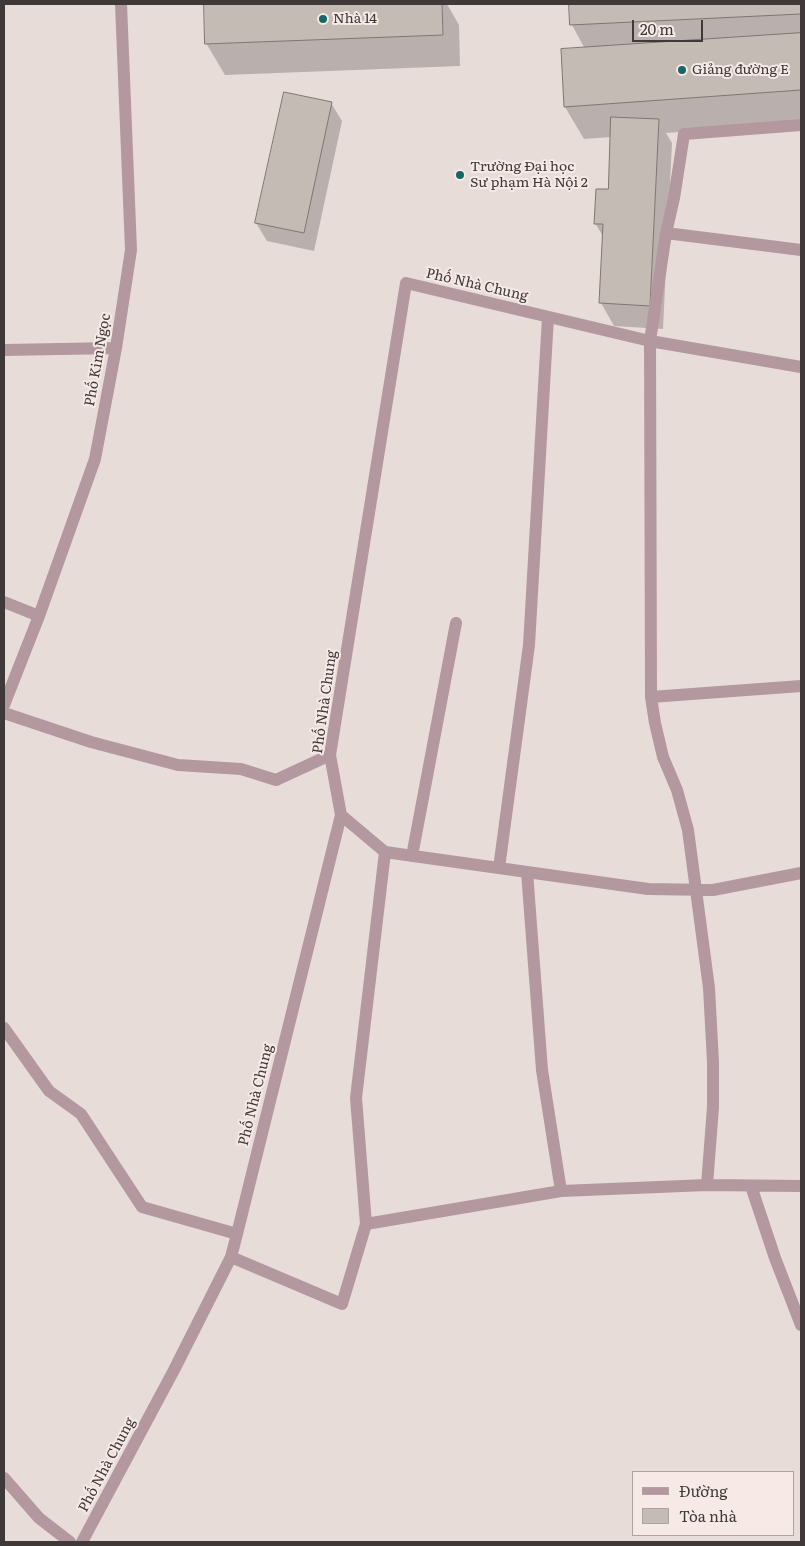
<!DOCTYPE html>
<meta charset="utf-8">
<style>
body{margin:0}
#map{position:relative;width:805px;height:1546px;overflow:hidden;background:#e8dcd9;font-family:Literata,serif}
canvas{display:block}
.frame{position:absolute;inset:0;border:5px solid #3f3a39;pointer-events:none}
.legend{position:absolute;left:632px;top:1471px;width:162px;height:65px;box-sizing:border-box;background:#f6e9e6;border:1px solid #ada3a1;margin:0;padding:6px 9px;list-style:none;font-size:15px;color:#3f3a39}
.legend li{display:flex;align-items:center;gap:10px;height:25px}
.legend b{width:25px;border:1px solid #ada3a1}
.scale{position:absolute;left:632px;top:20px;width:71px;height:22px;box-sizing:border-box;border:2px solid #3f3a39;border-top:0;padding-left:6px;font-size:15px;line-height:18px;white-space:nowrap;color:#3f3a39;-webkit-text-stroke:4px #f6e9e6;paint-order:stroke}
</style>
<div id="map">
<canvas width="805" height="1546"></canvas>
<div class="frame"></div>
<ul class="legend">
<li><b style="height:6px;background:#b3989f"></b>Đường</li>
<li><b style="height:14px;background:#c4bcb4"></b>Tòa nhà</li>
</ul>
<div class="scale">20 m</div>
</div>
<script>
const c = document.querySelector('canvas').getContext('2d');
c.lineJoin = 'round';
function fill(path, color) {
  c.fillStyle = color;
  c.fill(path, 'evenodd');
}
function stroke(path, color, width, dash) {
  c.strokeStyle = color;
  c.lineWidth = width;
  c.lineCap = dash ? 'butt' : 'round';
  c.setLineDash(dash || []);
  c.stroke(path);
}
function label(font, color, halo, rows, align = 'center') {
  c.font = font + ' Literata,serif';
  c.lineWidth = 4;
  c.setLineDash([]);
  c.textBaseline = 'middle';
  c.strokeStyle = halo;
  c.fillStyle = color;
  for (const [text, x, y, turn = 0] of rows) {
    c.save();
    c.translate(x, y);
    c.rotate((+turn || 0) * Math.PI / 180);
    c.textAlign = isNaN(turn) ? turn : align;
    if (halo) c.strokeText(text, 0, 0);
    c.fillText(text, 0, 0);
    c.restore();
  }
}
fill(new Path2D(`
 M 205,4 L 447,4 L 459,25 L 460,66 L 225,75 L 206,43 Z
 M 571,4 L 801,4 L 801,123 L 666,133 L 672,143 L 663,329 L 614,326 L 601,303 L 604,238 L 595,223 L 609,191 L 611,137 L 584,139 L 565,107 L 585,49 L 572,25 Z
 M 331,103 L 342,121 L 314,251 L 267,241 L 256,223 Z`), '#0003');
const building = new Path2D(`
 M 204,4 L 442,4 L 443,35 L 205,44 Z
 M 569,4 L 801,4 L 801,14 L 570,25 Z
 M 801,33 L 801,90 L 564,107 L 561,49 Z
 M 284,92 L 332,102 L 304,233 L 255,223 Z
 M 611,117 L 659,119 L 650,306 L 599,303 L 603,224 L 594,224 L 596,189 L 608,189 Z`);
fill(building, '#c4bcb4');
stroke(building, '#7e766f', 1);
stroke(new Path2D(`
 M 666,233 L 801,250
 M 4,350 L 116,348
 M 4,602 L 39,616
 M 651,697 L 801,686
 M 4,705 L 39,616 L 95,459 L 116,348 L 131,250 L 121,4
 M 4,713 L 91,742 L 178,765 L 241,769 L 276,780 L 330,755
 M 341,815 L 385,852 L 648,889 L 713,890 L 801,873
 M 412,856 L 456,623
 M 499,868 L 529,645 L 548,317
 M 527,872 L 542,1070 L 561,1191
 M 4,1028 L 49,1091 L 81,1114 L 142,1207 L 237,1234
 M 707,1185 L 713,1107 L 713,1062 L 709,988 L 688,830 L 677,790 L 663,757 L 655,723 L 651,697 L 650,341 L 666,233 L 674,198 L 684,134 L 801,125
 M 751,1186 L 775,1258 L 801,1325
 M 366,1224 L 356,1098 L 385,852
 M 231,1257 L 342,1304 L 366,1224 L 561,1191 L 707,1185 L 801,1186
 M 4,1478 L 39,1518 L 70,1542
 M 82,1542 L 174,1370 L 231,1257 L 237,1234 L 341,815 L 330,755 L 406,283 L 650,341 L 801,367`), '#b3989f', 12);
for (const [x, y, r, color] of [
 [323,19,5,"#186667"],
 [682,70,5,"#186667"],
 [460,175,5,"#186667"]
]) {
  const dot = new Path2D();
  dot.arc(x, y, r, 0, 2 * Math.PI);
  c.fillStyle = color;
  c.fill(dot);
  stroke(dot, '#f6e9e6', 2);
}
label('14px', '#3f3a39', '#f6e9e6', [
 ["Nhà 14",333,19],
 ["Giảng đường E",692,70],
 ["Trường Đại học",470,167],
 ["Sư phạm Hà Nội 2",470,183]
], 'left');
label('14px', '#3f3a39', '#f6e9e6', [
 ["Phố Nhà Chung",477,285,13],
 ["Phố Kim Ngọc",98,360,-80],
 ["Phố Nhà Chung",325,702,-82],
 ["Phố Nhà Chung",256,1095,-76],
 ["Phố Nhà Chung",107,1465,-62]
]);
</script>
